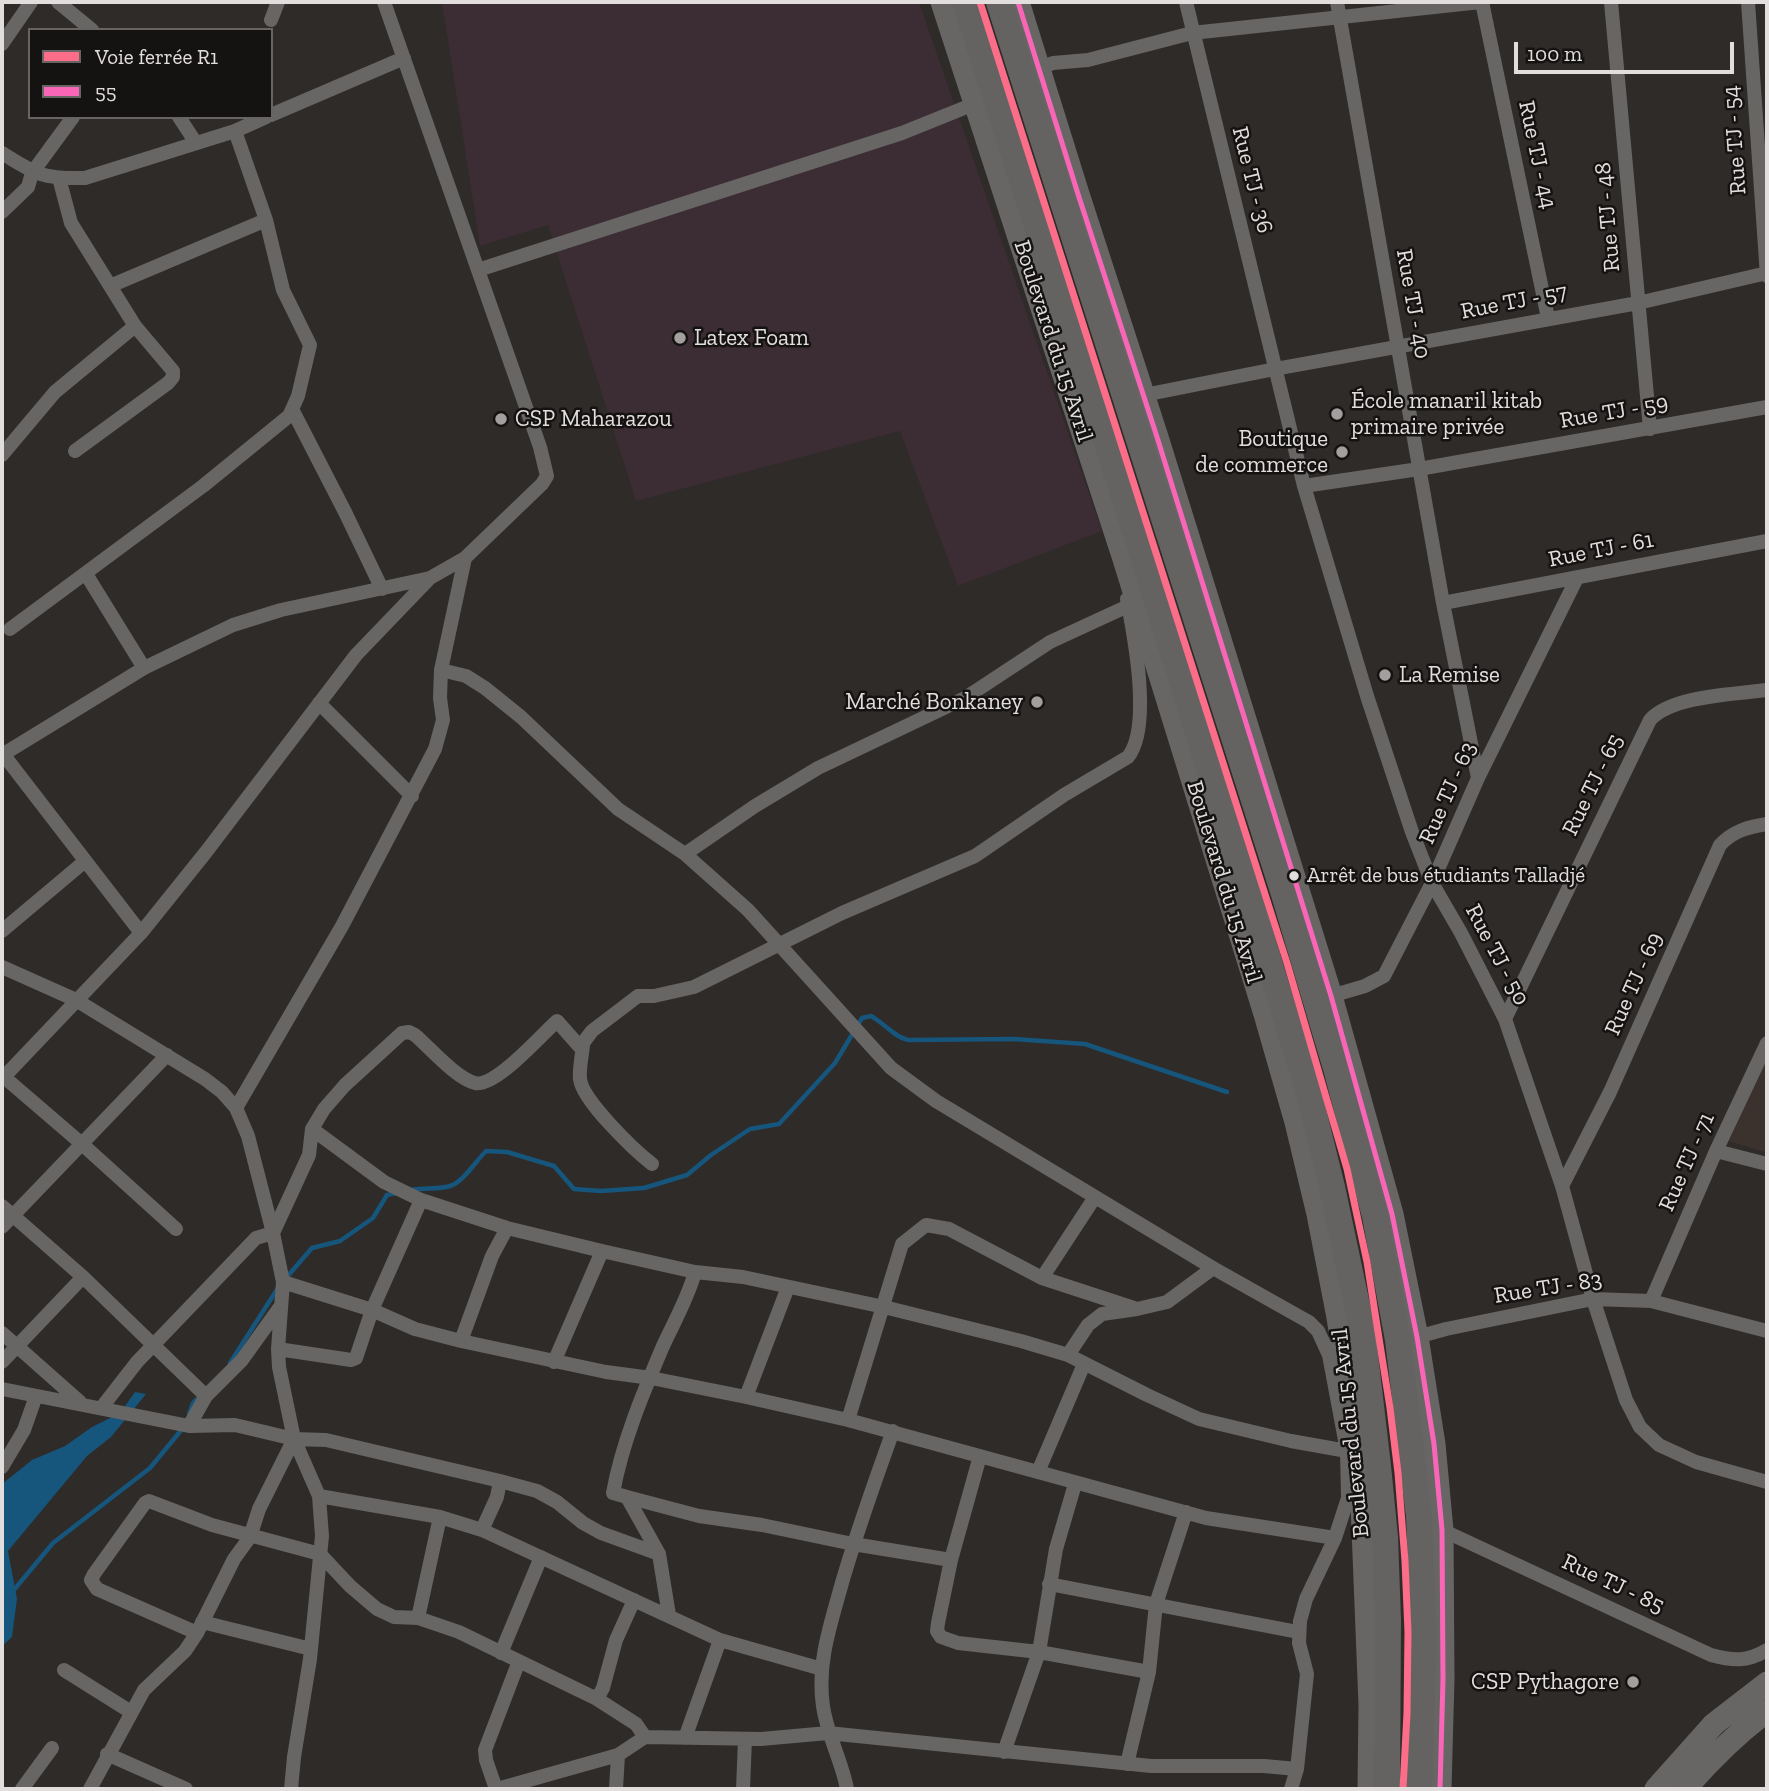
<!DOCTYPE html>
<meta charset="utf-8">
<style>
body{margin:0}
#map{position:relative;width:1769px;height:1791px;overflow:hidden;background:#2e2b29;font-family:"Zilla Slab",serif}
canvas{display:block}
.frame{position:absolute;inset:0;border:4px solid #e2dedd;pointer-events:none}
.legend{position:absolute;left:28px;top:28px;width:245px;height:91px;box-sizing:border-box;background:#151312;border:2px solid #676463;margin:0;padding:9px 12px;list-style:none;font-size:21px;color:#e2dedd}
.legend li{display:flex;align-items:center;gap:14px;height:35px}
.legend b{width:35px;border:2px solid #676463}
.scale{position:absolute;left:1514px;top:42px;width:220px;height:32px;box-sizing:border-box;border:4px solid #e2dedd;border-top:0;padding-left:9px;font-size:21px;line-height:24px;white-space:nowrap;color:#e2dedd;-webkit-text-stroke:5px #151312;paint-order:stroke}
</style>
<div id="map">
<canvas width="1769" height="1791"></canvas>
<div class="frame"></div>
<ul class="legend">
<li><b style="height:9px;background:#fb6d88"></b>Voie ferrée R1</li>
<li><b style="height:9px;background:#fa66b7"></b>55</li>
</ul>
<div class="scale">100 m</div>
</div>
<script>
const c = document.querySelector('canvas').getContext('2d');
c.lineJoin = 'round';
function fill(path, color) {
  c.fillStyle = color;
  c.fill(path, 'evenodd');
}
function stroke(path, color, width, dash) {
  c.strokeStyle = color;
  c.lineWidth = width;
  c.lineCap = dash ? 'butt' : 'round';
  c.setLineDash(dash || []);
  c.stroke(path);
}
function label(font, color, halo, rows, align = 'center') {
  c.font = font + ' "Zilla Slab",serif';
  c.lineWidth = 5;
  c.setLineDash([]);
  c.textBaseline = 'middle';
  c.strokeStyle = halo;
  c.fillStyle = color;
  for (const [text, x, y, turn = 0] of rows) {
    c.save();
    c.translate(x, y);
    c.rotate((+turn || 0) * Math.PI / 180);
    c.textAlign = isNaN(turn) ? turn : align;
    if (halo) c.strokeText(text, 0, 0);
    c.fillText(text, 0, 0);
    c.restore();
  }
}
fill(new Path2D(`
 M 442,2 L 919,2 L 1102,531 L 958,586 L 900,431 L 636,501 L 548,225 L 480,246 Z`), '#3c2c34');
fill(new Path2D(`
 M 1767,1054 L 1767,1153 L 1729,1141 Z`), '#3b322e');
fill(new Path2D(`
 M 135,1392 L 146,1394 L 111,1437 L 87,1456 L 8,1551 L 17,1599 L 12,1637 L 2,1646 L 2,1484 L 32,1460 L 65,1446 L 92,1427 L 120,1413 Z`), '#16557c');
stroke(new Path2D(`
 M 411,1190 C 424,1187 438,1190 450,1186 C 463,1182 476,1161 486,1151 L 507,1152 L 554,1166 L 574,1189 L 601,1191 L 644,1188 L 687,1175 L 711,1155 L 750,1129 L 779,1124 L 835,1063 L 862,1018 L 871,1016 C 884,1023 894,1037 908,1040 L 1014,1039 L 1085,1044 L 1227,1092
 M 286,1278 L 312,1248 L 340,1241 L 373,1218 L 387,1195 L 396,1193
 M 230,1363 L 278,1288
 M 189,1414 L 193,1403 L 198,1398
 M 13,1591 L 53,1543 L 150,1468 L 183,1428`), '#16557c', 4.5);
stroke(new Path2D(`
 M 58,2 L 92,30
 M 1186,2 L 1304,486 L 1367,696 L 1412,832 L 1432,883 L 1461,933 L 1505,1019 L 1562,1186 L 1593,1299 L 1626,1400 L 1640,1427 L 1659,1445 L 1696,1462 L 1767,1482
 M 1337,2 L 1443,603 L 1478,778
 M 1482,2 L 1548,318
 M 1611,2 L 1650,429
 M 1748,2 L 1767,276
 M 271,20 L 278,2
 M 2,44 L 31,2
 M 1040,68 L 1053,63 L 1088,60 L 1192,33 L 1481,2
 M 271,115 L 404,58
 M 179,117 L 196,143
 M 2,153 C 36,175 44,179 85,178 L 235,131 L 266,117
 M 59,178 L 71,223 L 135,326 L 173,371 L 173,377 L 168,383 L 75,451
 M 2,212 L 28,187 L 32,173 L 73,117
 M 478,270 L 902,133 L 974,104
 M 110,286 L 266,220
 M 1144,395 L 1275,369 L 1638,303 L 1767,273
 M 293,411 L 345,512 L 382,589
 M 2,455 L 55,392 L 135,326
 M 1304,486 L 1419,469 L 1767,407
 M 86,574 L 144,668
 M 1443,603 L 1767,541
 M 10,629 L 203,486 L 289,416 L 298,396 L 310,345 L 283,290 L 266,220 L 235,131
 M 441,670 L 466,676 L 485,688 L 521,717 L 618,809 L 685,854 L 748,910 L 891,1068 L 936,1101 L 1213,1268 L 1309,1322 L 1318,1331 L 1329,1355 L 1347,1451 L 1348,1498 L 1335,1538 L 1306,1599 L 1300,1621 L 1299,1643 L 1307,1674 L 1297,1769 L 1291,1789
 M 319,703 L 412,796
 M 3,754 L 141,933
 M 2,755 L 144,668 L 233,625 L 281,610 L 430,578
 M 685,854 L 755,806 L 818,768 L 965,698 L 1050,642 L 1128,606
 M 2,931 L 84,862
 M 2,967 L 76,1000 L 205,1079 L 222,1092 L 236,1108 L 248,1136 L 273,1233 L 283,1282 L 278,1349 L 279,1367 L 294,1439 L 319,1496 L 322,1536 L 310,1659 L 294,1757 L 291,1789
 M 1331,996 L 1365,986 L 1384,976 L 1432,883 L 1478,778 L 1577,578
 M 1505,1019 L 1650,720 C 1671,696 1735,694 1767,690
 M 583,1045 C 582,1056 579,1068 580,1079 C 582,1100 634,1150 652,1164
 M 4,1077 L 82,1144 L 176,1229
 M 2,1079 L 141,933 L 206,852 L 356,655 L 430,578 L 465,558 L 542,484 L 547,476 L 540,447 L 384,2
 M 236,1108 L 342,926 L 435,749 L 443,720 L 440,698 L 441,670 L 465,558
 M 312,1129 L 384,1182 L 421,1200 L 507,1228 L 602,1251 L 695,1272 L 743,1277 L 884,1307 L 1021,1341 L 1068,1355 L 1147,1395 L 1199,1419 L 1291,1441 L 1347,1451
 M 1716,1151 L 1767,1164
 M 1562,1186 L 1610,1092 L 1720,845 C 1733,831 1748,827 1767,824
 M 2,1206 L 83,1277 L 206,1396
 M 2,1227 L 167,1055
 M 1042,1278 L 1095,1197
 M 283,1282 L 372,1310 L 415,1329 L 461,1341 L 606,1372 L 651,1378 L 746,1397 L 848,1420 L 1206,1518 L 1335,1538
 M 1651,1301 L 1716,1151 L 1767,1043
 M 2,1333 L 80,1402
 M 1417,1337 L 1446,1329 L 1593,1299 L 1651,1301 L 1767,1331
 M 461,1341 L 492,1256 L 507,1228
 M 278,1349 L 351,1360 L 356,1358 L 372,1310 L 421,1200
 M 1068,1355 L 1088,1325 L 1102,1314 L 1137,1309 L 1167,1302 L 1213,1268
 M 2,1362 L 83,1277
 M 554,1362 L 602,1251
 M 2,1389 L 189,1426 L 206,1396 L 242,1360 L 280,1307
 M 746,1397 L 788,1287
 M 102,1407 L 137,1362 L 256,1238 L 273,1233 L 309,1155 L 312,1129 L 324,1109 L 345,1085 L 402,1033 L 409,1032 L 415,1035 C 430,1048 457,1079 475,1083 C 495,1088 541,1035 557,1021 L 580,1047 L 592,1031 L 638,996 L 654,996 L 694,987 L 842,913 L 975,856 L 1064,795 L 1128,757 C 1152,727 1134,635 1127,599
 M 848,1420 L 902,1244 L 926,1225 L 949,1229 L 1042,1278 L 1137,1309
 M 189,1426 L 235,1425 L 294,1439
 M 980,1456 L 951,1560 L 938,1623 L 937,1631 L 941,1637 L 958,1643 L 1039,1652 L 1149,1672
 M 2,1467 L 24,1430 L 36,1396
 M 1038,1472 L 1084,1364
 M 500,1481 L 537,1491 L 557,1502 L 583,1523 L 601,1533 L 659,1554
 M 319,1496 L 440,1517 L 482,1530 L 720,1640 L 822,1669
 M 627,1497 L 699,1516 L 762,1525 L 853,1544 L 951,1560
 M 1442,1530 L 1711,1655 C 1733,1661 1747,1662 1767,1650
 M 1049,1584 L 1298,1632
 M 669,1615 L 659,1554 L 627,1497 L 613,1493 C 622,1443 643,1393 663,1346 C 674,1322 688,1298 695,1272
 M 418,1618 L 440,1517
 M 202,1622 L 311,1649
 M 197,1633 L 97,1589 L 91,1580 L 94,1574 L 145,1503 L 149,1501 L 212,1525 L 320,1554 L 350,1586 L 377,1609 L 394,1617 L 418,1618 L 459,1632 L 597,1699 L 636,1724 L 645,1737 L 761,1739 L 828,1733 L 1151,1766 L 1264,1766 L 1297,1769
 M 501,1653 L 541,1557
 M 64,1670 L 131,1712
 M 597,1699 L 603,1688 L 616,1640 L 634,1600
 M 685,1738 L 720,1640
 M 1004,1752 L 1039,1652 L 1056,1549 L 1075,1484
 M 107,1754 L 186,1789
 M 1127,1764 L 1149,1672 L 1156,1604 L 1186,1512
 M 22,1789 L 52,1748
 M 90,1789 L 144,1690 L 185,1651 L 197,1633 L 234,1559 L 250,1537 L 259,1509 L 294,1439 L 326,1440 L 500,1481 L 497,1497 L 482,1530
 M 496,1789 L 486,1760 L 485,1750 L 519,1661
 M 497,1789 L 618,1755 L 645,1737
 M 616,1789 L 618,1755
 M 743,1789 L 745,1739
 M 847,1789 C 842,1761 827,1735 823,1706 C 817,1666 829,1629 840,1590 C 855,1536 874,1484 893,1431`), '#676664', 14);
stroke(new Path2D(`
 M 942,2 L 1123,556 L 1265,1014 L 1296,1122 L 1318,1214 L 1337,1312 L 1354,1415 L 1362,1504 L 1370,1705 L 1369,1789
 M 1018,2 L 1078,194 L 1157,437 L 1331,996 L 1392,1214 L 1417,1337 L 1434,1444 L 1442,1530 L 1443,1679 L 1440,1789
 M 1656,1789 L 1714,1724 L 1767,1683
 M 1685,1789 C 1710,1760 1736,1734 1767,1711`), '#686665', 23);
stroke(new Path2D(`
 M 965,2 L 1135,531 L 1253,909 L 1308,1090 L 1332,1187 L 1362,1329 L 1378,1466 L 1385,1537 L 1388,1620 L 1387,1789
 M 999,2 L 1284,894 L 1336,1068 L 1375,1216 L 1398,1340 L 1419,1516 L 1424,1637 L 1419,1789`), '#656362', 26);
stroke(new Path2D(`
 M 1018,2 L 1078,194 L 1157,437 L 1331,996 L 1392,1214 L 1417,1337 L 1434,1444 L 1442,1530 L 1443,1679 L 1440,1789`), '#fa66b7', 5);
stroke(new Path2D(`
 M 980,2 L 1287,963 L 1347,1169 L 1367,1262 L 1390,1408 L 1398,1473 L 1405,1561 L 1408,1632 L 1407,1713 L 1403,1789`), '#fb6d88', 7);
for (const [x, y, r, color] of [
 [680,338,7,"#a39f9e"],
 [1337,414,7,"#a39f9e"],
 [501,419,7,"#a39f9e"],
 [1342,452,7,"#a39f9e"],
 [1385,675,7,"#a39f9e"],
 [1037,702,7,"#a39f9e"],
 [1294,876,6,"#e2dedd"],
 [1633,1682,7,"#a39f9e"]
]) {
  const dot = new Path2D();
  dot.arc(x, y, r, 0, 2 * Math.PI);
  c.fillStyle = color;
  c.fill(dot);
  stroke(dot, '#151312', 2.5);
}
label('21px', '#e2dedd', '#151312', [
 ["Arrêt de bus étudiants Talladjé",1307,876]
], 'left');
label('23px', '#e2dedd', '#151312', [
 ["Rue TJ - 54",1735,140,-94],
 ["Rue TJ - 44",1537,155,78],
 ["Rue TJ - 36",1252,180,76],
 ["Rue TJ - 48",1608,217,-95],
 ["Rue TJ - 57",1514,302,-11],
 ["Rue TJ - 40",1413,304,80],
 ["Boulevard du 15 Avril",1053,341,72],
 ["Rue TJ - 59",1614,412,-10],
 ["Rue TJ - 61",1601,550,-11],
 ["Rue TJ - 65",1593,785,-64],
 ["Rue TJ - 63",1448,793,-66],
 ["Boulevard du 15 Avril",1224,882,73],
 ["Rue TJ - 50",1497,955,62],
 ["Rue TJ - 69",1634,984,-66],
 ["Rue TJ - 71",1687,1162,-66],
 ["Rue TJ - 83",1548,1288,-9],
 ["Boulevard du 15 Avril",1351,1433,-96],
 ["Rue TJ - 85",1613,1584,25]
]);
label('23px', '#e2dedd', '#151312', [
 ["Latex Foam",694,338],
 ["École manaril kitab",1351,401],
 ["primaire privée",1351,427],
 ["CSP Maharazou",515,419],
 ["Boutique",1328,439,"right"],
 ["de commerce",1328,465,"right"],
 ["La Remise",1399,675],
 ["Marché Bonkaney",1023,702,"right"],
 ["CSP Pythagore",1619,1682,"right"]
], 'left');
</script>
